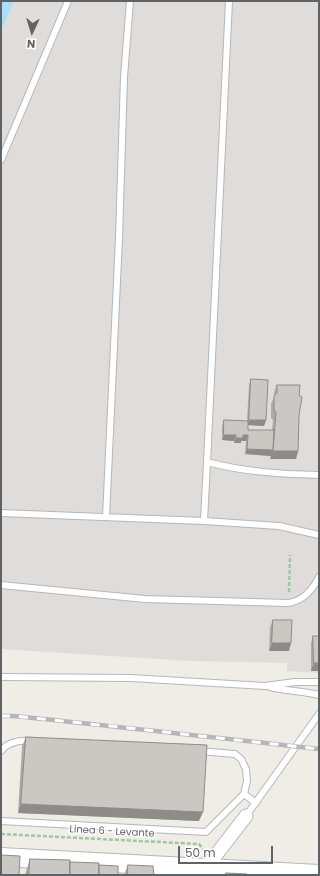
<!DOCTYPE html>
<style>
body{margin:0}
#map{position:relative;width:320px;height:876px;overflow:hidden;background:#f0ede7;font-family:Poppins,sans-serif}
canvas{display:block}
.frame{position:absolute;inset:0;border:2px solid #5e6367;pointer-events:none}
.north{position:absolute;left:12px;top:12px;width:40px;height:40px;-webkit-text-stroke:3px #fff;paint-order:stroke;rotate:184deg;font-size:11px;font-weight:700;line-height:16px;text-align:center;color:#5e6367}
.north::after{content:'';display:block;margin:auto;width:14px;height:18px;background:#5e6367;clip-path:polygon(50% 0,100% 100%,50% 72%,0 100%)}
.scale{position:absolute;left:178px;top:846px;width:95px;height:18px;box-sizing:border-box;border:2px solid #5e6367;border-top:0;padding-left:5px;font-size:12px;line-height:14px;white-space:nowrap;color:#5e6367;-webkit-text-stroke:3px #fff;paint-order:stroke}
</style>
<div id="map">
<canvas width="320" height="876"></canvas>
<div class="frame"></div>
<div class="north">N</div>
<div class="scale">50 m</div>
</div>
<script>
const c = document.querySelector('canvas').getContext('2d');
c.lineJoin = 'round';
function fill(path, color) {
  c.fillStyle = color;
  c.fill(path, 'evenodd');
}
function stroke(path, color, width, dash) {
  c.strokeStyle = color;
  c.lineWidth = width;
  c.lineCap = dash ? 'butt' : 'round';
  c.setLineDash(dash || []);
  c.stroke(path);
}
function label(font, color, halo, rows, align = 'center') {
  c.font = font + ' Poppins,sans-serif';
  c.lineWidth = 3;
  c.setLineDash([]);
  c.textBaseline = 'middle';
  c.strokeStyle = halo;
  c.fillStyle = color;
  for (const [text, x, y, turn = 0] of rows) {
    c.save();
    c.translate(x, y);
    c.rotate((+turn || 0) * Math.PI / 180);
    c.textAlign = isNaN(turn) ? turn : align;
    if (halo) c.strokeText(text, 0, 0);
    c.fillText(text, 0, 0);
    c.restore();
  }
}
fill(new Path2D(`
 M 14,1 L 319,1 L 319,673 L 287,671 L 287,663 L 190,661 L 1,649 L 1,32 Z`), '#dfdcd9');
fill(new Path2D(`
 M 1,1 L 14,1 L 1,32 Z`), '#a8dfff');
const service = new Path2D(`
 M 1,160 L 68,1
 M 207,462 L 229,1
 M 1,513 L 204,521 L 279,526 L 319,535
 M 106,517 L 119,238 L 124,77 L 130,1
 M 204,521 L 207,462 C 244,472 281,474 319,475
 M 1,585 L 145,599 L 288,603 C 303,601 313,589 319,577
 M 1,677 L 131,678 L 265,686 L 295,682 L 319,682
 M 270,687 C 286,691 303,691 319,695
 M 1,751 C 8,741 20,740 32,741
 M 244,794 L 256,803
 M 246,816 L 319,714
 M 1,821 L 206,832 L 244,794 L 247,781 L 246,769 L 241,759 L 235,754 L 199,751`);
const minor = new Path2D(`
 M 202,873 L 246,816`);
const secondary = new Path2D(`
 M 1,857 L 319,874`);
stroke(service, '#b4b7bb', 8);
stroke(minor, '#b4b7bb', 15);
stroke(secondary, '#b3b7bb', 20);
stroke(new Path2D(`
 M 289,592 L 290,555
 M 1,834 L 199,844 L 204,850`), '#9dc8a6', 2.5, [4, 2]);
stroke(service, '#fff', 6);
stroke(minor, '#fff', 13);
stroke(secondary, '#fff', 18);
const rail = new Path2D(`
 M 1,716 L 13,716 C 115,726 217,738 319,749`);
stroke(rail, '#b5b6b7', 4.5);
stroke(rail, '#fff', 3, [9]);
fill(new Path2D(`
 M 251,379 L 266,420 L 264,426 L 248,425 L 248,430 L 272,430 L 273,420 L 271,418 L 271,404 L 274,397 L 274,392 L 277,385 L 299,395 L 298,451 L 296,459 L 270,459 L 271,456 L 245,454 L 246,441 L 241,441 L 241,443 L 234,443 L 234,441 L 222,440 L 222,426 L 224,420 L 247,421 L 249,385 Z
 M 273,620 L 289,651 L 269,651 L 270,627 Z
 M 313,636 L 319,636 L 319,671 L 311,671 L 311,643 Z
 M 26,737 L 199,821 L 18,813 L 22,746 Z
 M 30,859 L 99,865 L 118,875 L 25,875 L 26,871 Z
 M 128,865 L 154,875 L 125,875 L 125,872 Z`), '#afaca8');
fill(new Path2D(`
 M 249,420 L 266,420 L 264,426 L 247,425 Z
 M 224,435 L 236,435 L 234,441 L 222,440 Z
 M 243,435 L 248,435 L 246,441 L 241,441 L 241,443 L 234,443 L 236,438 Z
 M 247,449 L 273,450 L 271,456 L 245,454 Z
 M 273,451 L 298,451 L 296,459 L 270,459 Z
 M 272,643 L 291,643 L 289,651 L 269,651 Z
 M 314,663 L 319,663 L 319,671 L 311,671 Z
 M 21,804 L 203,812 L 199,821 L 18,813 Z`), '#8e8c88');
const building = new Path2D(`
 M 251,379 L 268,380 L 266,420 L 249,420 Z
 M 277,385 L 300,385 L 299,395 L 302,397 L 299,415 L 298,451 L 273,451 L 276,412 L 274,410 L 274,396 L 277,393 Z
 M 224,420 L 248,421 L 248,430 L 274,430 L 273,450 L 247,449 L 248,435 L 243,435 L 243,438 L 236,438 L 236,435 L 224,435 Z
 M 273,620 L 292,620 L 291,643 L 272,643 Z
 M 313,636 L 319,636 L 319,663 L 314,663 Z
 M 26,737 L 207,745 L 203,812 L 21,804 Z
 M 1,855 L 20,856 L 19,875 L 1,875 Z
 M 30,859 L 70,860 L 70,875 L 29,875 Z
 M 70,862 L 99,863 L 99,875 L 70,875 Z
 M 99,865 L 118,866 L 118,875 L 99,875 Z
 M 128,865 L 153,866 L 154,875 L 128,875 Z
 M 226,873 L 247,874 L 247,875 L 226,875 Z`);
fill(building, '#cbc8c3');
stroke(building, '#8e8c88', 1);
label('10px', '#5e6367', '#fff', [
 ["Linea 6 - Levante",112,832,3]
]);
</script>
